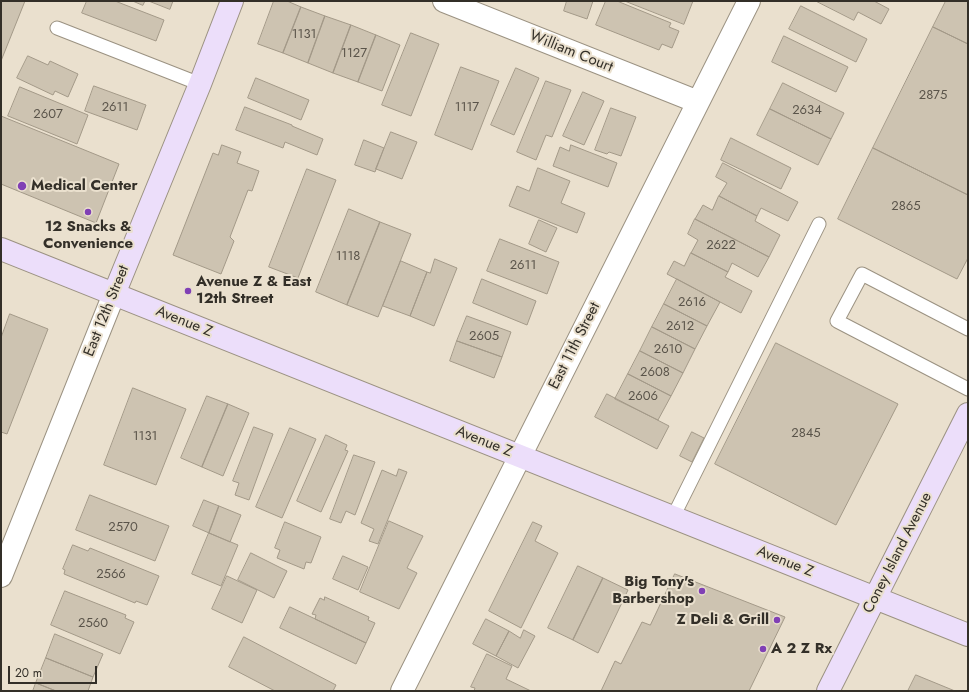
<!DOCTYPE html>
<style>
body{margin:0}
#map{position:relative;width:969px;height:692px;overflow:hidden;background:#eae0ce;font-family:Jost,sans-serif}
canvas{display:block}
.frame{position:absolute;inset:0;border:2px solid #332f28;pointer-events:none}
.scale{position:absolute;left:8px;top:666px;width:89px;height:18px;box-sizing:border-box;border:2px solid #332f28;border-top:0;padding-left:5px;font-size:12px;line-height:14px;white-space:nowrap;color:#332f28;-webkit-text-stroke:3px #eae0ce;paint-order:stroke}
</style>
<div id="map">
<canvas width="969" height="692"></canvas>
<div class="frame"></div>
<div class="scale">20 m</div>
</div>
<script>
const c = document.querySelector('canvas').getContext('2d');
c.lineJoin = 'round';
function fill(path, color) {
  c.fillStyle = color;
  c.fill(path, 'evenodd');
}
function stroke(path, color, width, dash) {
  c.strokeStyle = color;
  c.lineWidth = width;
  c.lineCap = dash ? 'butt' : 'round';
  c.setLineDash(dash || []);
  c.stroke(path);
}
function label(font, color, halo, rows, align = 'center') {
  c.font = font + ' Jost,sans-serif';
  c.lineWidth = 4;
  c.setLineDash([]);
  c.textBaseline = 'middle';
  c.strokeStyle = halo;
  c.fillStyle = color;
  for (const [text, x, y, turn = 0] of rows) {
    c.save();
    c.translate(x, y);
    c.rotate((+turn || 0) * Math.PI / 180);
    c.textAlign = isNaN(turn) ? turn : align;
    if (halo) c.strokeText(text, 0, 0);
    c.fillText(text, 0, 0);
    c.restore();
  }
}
const building = new Path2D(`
 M 1,1 L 25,1 L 1,61 Z
 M 87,1 L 115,1 L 164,20 L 156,41 L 82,13 Z
 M 133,1 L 145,1 L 143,5 Z
 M 149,1 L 173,1 L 170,9 Z
 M 274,1 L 287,1 L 301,7 L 283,53 L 258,44 Z
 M 567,1 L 593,1 L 587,19 L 564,11 Z
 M 606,1 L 617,1 L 671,23 L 669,27 L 679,31 L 672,48 L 662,44 L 659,50 L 596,25 Z
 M 625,1 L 693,1 L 684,24 Z
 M 816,1 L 874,1 L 889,9 L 881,24 L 858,12 L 854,20 Z
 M 946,1 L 968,1 L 968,44 L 933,27 Z
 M 801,6 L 867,39 L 856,62 L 789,29 Z
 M 301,7 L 325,16 L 308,63 L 283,53 Z
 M 325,16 L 351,25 L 333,73 L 308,63 Z
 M 351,25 L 376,35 L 358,82 L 333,73 Z
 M 933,27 L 968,44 L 968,195 L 873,148 Z
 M 411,33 L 439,44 L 411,116 L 382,105 Z
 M 376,35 L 400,45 L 382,91 L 358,82 Z
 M 784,36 L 848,67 L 836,92 L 772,62 Z
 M 28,56 L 48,65 L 50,61 L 78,74 L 68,97 L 55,91 L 53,95 L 17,78 Z
 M 461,67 L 499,81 L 472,150 L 435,135 Z
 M 516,68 L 539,78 L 514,135 L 491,125 Z
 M 256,78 L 309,100 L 301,120 L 248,98 Z
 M 546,81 L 571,90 L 552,137 L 546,135 L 536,160 L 517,152 Z
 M 783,83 L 844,113 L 831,139 L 770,109 Z
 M 94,86 L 146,105 L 137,130 L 85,111 Z
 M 20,87 L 88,115 L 77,144 L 8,116 Z
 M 583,92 L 604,101 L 584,145 L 563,136 Z
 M 245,107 L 292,125 L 292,126 L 323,139 L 317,155 L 285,142 L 283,148 L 236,130 Z
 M 611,108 L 636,117 L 621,156 L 609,152 L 607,154 L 595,150 Z
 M 770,109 L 831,139 L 818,165 L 757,135 Z
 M 1,116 L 119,164 L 96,223 L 1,184 Z
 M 391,132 L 417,142 L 402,179 L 376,169 Z
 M 731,138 L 791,168 L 781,189 L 721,160 Z
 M 364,140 L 384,148 L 375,172 L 355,165 Z
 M 222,145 L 241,152 L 237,163 L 259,171 L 252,191 L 248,190 L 230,237 L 234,241 L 221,274 L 173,255 L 213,153 L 218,155 Z
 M 571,145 L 617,163 L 608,187 L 553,166 L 560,147 L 569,151 Z
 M 873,148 L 968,195 L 968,258 L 957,279 L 838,219 Z
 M 723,163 L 798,202 L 788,221 L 761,208 L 757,216 L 719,196 L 727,183 L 716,177 Z
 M 538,168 L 570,181 L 561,203 L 585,213 L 577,233 L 509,206 L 517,186 L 529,191 Z
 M 307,169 L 336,180 L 298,278 L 269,267 Z
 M 719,196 L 757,216 L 755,221 L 780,235 L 769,257 L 695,219 L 703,205 L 712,210 Z
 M 349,209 L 380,222 L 347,305 L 316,292 Z
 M 695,219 L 769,257 L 758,277 L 732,263 L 728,272 L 691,253 L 698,240 L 688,234 Z
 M 539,220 L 557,228 L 546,252 L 529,244 Z
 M 380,222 L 411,234 L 378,317 L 347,305 Z
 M 500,239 L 559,262 L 547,294 L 487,271 Z
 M 691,253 L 728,272 L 725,277 L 752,291 L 741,313 L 667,274 L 674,261 L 684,266 Z
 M 435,259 L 457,268 L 434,326 L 410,316 L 427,272 L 430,273 Z
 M 401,261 L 427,272 L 410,316 L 383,306 Z
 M 482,279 L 536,301 L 527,325 L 473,303 Z
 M 677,279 L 720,302 L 707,326 L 664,304 Z
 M 664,304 L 707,326 L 695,349 L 652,327 Z
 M 10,314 L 48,329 L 7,434 L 1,432 L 1,338 Z
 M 467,316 L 511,332 L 502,357 L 457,341 Z
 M 652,327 L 695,349 L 683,373 L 640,351 Z
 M 457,341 L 502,357 L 494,378 L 450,361 Z
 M 776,343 L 898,404 L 836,525 L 715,464 Z
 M 640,351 L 683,373 L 671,396 L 628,374 Z
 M 628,374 L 671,396 L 658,420 L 615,399 Z
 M 133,388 L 186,409 L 156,485 L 104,465 Z
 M 607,394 L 669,426 L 657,449 L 595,417 Z
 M 207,396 L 228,404 L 202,467 L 181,458 Z
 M 228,404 L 249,413 L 223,476 L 202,467 Z
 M 254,427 L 273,434 L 249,500 L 235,495 L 239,483 L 233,481 Z
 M 290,428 L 316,439 L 282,518 L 256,507 Z
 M 692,432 L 704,438 L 692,462 L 680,456 Z
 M 326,435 L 347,445 L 345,450 L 348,451 L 321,512 L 297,501 Z
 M 354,455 L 375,462 L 355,515 L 346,511 L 341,523 L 330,519 Z
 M 399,469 L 407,472 L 378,544 L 369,541 L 374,529 L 361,523 L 382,470 L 396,476 Z
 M 90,495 L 169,526 L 155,561 L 76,530 Z
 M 204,500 L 219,506 L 209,533 L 193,526 Z
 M 219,506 L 241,515 L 230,542 L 209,533 Z
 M 389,521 L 423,536 L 407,568 L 417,573 L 399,609 L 360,592 Z
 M 285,522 L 321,537 L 311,563 L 306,562 L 304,569 L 277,558 L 280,550 L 275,548 Z
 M 533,522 L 542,526 L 535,541 L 558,553 L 521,628 L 489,611 Z
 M 209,533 L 238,545 L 221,586 L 192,574 Z
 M 73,545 L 88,551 L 90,548 L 159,576 L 147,605 L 136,601 L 135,603 L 64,574 L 65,570 L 63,569 Z
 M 251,553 L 287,571 L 274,598 L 238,580 Z
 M 343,556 L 368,567 L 358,590 L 333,579 Z
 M 578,566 L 603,578 L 573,640 L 548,628 Z
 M 675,574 L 785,617 L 749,691 L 601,691 L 615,661 L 621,664 L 642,622 L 650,625 Z
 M 227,576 L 257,590 L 242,623 L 212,609 Z
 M 603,578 L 628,590 L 598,653 L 573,640 Z
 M 65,591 L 126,615 L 125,618 L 134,622 L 120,654 L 51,625 Z
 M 325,597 L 369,617 L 368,620 L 375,623 L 366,643 L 315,619 L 316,615 L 312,614 L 320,598 L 324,600 Z
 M 290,607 L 366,643 L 356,664 L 280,628 Z
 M 486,619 L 509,631 L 496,656 L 473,644 Z
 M 524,630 L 535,636 L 518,668 L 496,656 L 509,631 L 520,638 Z
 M 55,634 L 103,654 L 93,677 L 46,658 Z
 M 244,637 L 336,685 L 333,691 L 275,691 L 229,667 Z
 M 487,654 L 512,666 L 506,679 L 531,691 L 474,691 L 475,688 L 471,687 Z
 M 46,658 L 93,677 L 88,691 L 56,691 L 36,683 Z
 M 916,675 L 955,691 L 908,691 Z
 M 36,683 L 56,691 L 33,691 Z`);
fill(building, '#cdc3b1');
stroke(building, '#a39988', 1);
const lane = new Path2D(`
 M 57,28 L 200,84
 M 968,329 L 862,274 L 837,321 L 968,389
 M 673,517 L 819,224`);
const street = new Path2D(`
 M 444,1 L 698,102
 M 1,576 L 114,294
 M 402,691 L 749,1`);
const secondary = new Path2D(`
 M 1,249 L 968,635
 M 114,294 L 200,84 L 232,1
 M 828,691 L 968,414`);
stroke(lane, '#9b9282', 15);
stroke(street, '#9b9282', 24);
stroke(secondary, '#9b9282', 24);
stroke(lane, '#fff', 13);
stroke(street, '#fff', 22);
stroke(secondary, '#ecdefa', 22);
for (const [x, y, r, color] of [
 [22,186,5,"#8040b5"],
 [88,212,4,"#8040b5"],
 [188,291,4,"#8040b5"],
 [702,591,4,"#8040b5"],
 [777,620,4,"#8040b5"],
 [763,649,4,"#8040b5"]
]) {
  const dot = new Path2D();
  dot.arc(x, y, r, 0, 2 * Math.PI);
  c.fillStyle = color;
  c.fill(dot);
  stroke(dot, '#eae0ce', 1.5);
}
label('13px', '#5a544a', null, [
 ["1131",304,35],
 ["1127",354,54],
 ["2875",933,96],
 ["2611",115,108],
 ["1117",467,108],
 ["2634",807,111],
 ["2607",48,115],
 ["2865",906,207],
 ["2622",721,246],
 ["1118",348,257],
 ["2611",523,266],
 ["2616",692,303],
 ["2612",680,327],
 ["2605",484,337],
 ["2610",668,350],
 ["2608",655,373],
 ["2606",643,397],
 ["2845",806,434],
 ["1131",145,437],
 ["2570",123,528],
 ["2566",111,575],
 ["2560",93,624]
]);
label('15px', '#332f28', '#eae0ce', [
 ["William Court",571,52,22],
 ["East 12th Street",107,311,-68],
 ["Avenue Z",184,322,22],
 ["East 11th Street",575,346,-63],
 ["Avenue Z",484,442,22],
 ["Coney Island Avenue",898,553,-63],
 ["Avenue Z",785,562,22]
]);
label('bold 15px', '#332f28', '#eae0ce', [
 ["Medical Center",31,186],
 ["12 Snacks &",88,227,"center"],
 ["Convenience",88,244,"center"],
 ["Avenue Z & East",196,282],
 ["12th Street",196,299],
 ["Big Tony's",694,582,"right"],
 ["Barbershop",694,599,"right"],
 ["Z Deli & Grill",769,620,"right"],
 ["A 2 Z Rx",771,649]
], 'left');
</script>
